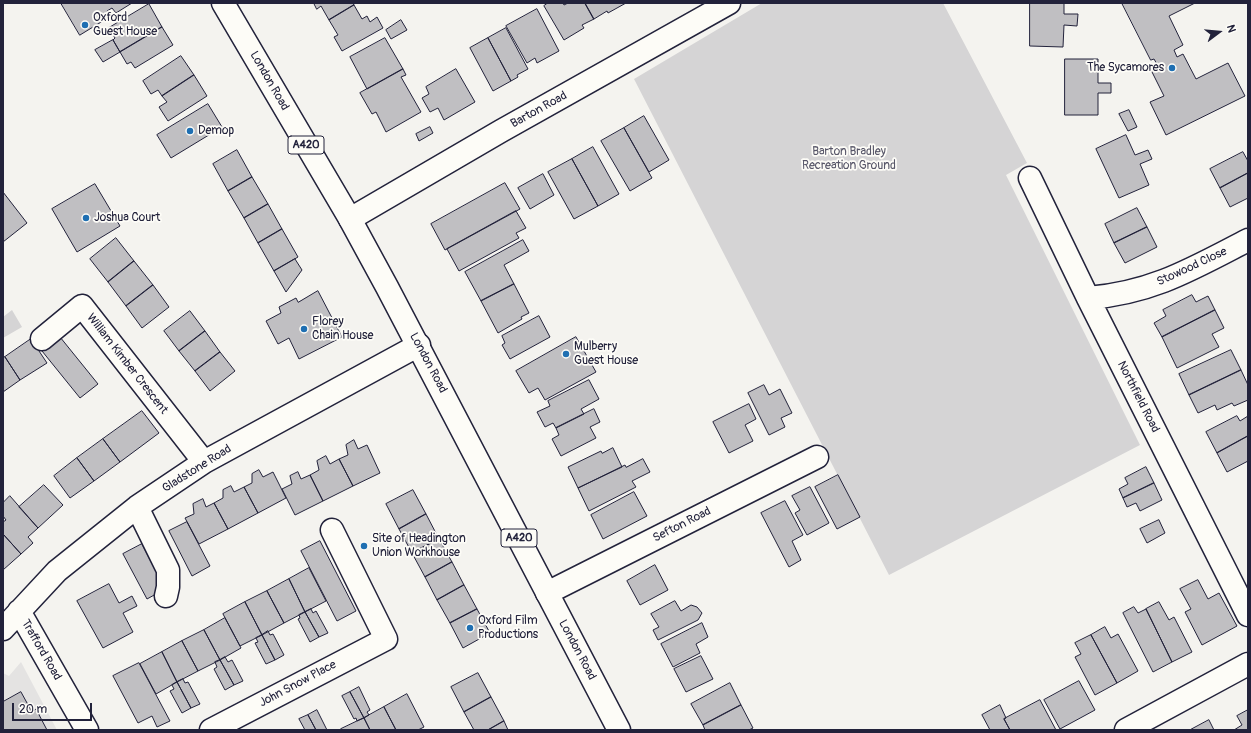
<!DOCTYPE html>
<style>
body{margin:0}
#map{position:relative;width:1251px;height:733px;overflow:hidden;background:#f4f3ef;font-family:Pangolin,sans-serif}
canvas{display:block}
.frame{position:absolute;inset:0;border:4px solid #22223b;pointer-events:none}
.north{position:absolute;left:1199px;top:12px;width:40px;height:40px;-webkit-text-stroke:3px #fdfcf7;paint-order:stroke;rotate:74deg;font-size:11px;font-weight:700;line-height:16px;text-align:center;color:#22223b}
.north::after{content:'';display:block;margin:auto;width:14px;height:18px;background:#22223b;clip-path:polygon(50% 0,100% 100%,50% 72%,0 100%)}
.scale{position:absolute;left:12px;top:703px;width:80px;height:18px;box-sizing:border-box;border:2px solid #22223b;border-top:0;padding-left:5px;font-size:12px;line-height:14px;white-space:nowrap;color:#22223b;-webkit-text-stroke:3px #fdfcf7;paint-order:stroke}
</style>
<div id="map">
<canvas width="1251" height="733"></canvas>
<div class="frame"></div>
<div class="north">N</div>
<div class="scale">20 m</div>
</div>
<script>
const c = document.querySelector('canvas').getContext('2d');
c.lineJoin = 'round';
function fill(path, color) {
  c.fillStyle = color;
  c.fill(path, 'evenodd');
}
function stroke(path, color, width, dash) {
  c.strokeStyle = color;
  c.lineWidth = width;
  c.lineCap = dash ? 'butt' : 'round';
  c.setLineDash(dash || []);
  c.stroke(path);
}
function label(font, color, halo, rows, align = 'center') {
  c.font = font + ' Pangolin,sans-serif';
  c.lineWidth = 3.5;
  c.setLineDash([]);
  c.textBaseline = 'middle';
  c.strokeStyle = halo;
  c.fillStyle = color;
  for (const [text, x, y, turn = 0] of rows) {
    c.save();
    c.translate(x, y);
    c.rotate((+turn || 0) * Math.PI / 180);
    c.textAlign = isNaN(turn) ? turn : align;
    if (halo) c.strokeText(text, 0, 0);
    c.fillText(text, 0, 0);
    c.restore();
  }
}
fill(new Path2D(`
 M 21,662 L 57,730 L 3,730 L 3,673 L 9,676 Z`), '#e4e3e2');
fill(new Path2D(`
 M 762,3 L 943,3 L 1027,163 L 1006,175 L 1140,445 L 889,575 L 634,79 Z
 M 12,310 L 22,327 L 3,338 L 3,317 Z`), '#d5d4d5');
const building = new Path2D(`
 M 61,3 L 132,3 L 116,13 L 112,8 L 107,11 L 111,16 L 80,35 Z
 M 314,3 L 353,3 L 354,5 L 329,20 L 321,6 L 317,9 Z
 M 548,3 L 563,3 L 564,5 L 568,3 L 585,3 L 594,19 L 582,25 L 584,28 L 564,40 L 544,6 Z
 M 585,3 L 626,3 L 608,13 L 607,11 L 594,19 Z
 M 1030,3 L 1064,3 L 1064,14 L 1078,14 L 1077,26 L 1064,25 L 1063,47 L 1030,46 Z
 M 1122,3 L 1195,3 L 1169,16 L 1183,45 L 1174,50 L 1177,57 L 1183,54 L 1196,79 L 1228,63 L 1245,96 L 1166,135 L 1150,102 L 1164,96 L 1151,70 L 1158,66 L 1154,59 L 1151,60 Z
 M 149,4 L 162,27 L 120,52 L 113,40 L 115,38 L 109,28 Z
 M 354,5 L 362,19 L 367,16 L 370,22 L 377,17 L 383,28 L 342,51 L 334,37 L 338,35 L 329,20 Z
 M 537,9 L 559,51 L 537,63 L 535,58 L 527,63 L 506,26 Z
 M 401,20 L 407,30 L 391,39 L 386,30 Z
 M 162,27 L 173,45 L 135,68 L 131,62 L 127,64 L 120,52 Z
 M 506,28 L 528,69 L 517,75 L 518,77 L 511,81 L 488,38 Z
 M 385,38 L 403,69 L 367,89 L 350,57 Z
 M 488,38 L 511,81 L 493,91 L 470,48 Z
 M 113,40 L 120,52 L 103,62 L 95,50 Z
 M 181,56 L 194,75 L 162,96 L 158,90 L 151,94 L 143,81 Z
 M 1065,59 L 1098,59 L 1098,83 L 1111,83 L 1111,93 L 1098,93 L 1098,115 L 1065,115 Z
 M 403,69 L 406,75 L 401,77 L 421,112 L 386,132 L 376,112 L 372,114 L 360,93 Z
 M 456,69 L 475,102 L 444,120 L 438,108 L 430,112 L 422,98 L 429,94 L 426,87 Z
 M 194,75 L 207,96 L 168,121 L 159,107 L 167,102 L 162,96 Z
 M 208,104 L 222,127 L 171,158 L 157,135 Z
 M 1129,110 L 1137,127 L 1128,131 L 1119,114 Z
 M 644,116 L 669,160 L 649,172 L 624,128 Z
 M 430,127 L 433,133 L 419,141 L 416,134 Z
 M 624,128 L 652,178 L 630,191 L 601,141 Z
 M 1126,135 L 1135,155 L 1148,150 L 1152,159 L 1140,164 L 1149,185 L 1119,198 L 1096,149 Z
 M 593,147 L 619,194 L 598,206 L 572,159 Z
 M 237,150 L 252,177 L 228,191 L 213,164 Z
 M 1243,152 L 1248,161 L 1248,173 L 1220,188 L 1210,169 Z
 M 572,159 L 598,206 L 574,219 L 548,172 Z
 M 1248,173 L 1248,198 L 1230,207 L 1220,188 Z
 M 543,174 L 554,195 L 530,209 L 518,188 Z
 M 252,177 L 268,204 L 244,218 L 228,191 Z
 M 505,183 L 520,209 L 445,250 L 431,224 Z
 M 95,184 L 120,226 L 77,252 L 52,209 Z
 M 3,192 L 27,223 L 3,242 Z
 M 268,204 L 282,229 L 258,243 L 244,218 Z
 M 1137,208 L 1147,227 L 1114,243 L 1105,224 Z
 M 516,211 L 526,228 L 516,233 L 519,238 L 459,271 L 447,249 Z
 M 1147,227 L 1157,247 L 1125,263 L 1114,243 Z
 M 282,229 L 298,257 L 274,271 L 258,243 Z
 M 116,238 L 134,261 L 108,282 L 90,259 Z
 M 523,240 L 529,251 L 504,265 L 514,284 L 481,301 L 465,272 Z
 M 295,259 L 302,270 L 286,292 L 274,271 Z
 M 134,261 L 153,285 L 126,306 L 108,282 Z
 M 514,284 L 529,313 L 521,317 L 522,319 L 498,333 L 481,301 Z
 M 153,285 L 169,307 L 142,328 L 126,306 Z
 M 318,291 L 342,337 L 299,359 L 289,338 L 278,344 L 266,321 L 281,313 L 279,307 L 296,298 L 298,302 Z
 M 1192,295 L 1196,302 L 1208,296 L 1215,310 L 1162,337 L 1154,323 L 1166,316 L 1163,310 Z
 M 1215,310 L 1224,328 L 1212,334 L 1219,347 L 1177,368 L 1162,337 Z
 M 190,311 L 205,331 L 179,351 L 164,331 Z
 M 539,316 L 550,337 L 510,359 L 502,345 L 505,343 L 502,336 Z
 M 205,331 L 220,352 L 195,371 L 179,351 Z
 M 60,337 L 98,384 L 80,398 L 42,351 Z
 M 576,337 L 596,372 L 545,400 L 538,388 L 529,393 L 516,371 Z
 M 31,339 L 47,363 L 20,380 L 5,357 Z
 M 1231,350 L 1241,370 L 1189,395 L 1179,374 Z
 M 220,352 L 235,371 L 210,391 L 195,371 Z
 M 5,357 L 20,380 L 3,392 L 3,358 Z
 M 1241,370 L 1248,385 L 1248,400 L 1234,406 L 1232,403 L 1217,410 L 1215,405 L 1198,413 L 1189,395 Z
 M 589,380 L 599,399 L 581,409 L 584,414 L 556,428 L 553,423 L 545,427 L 537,412 L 550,406 L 548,401 Z
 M 764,385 L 769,395 L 780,389 L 792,413 L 781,418 L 785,427 L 769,435 L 748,393 Z
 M 749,404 L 756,419 L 745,425 L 753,441 L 729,453 L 713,422 Z
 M 594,409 L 600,422 L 590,427 L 596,438 L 561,456 L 552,439 L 559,435 L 556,428 Z
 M 142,411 L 159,433 L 120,462 L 103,439 Z
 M 1237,416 L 1240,421 L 1248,416 L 1248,436 L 1217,453 L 1206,432 Z
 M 1248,436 L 1248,461 L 1227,472 L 1217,453 Z
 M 103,439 L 120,462 L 94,481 L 77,458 Z
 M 354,440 L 358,449 L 367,445 L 380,473 L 353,486 L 339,459 L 348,455 L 346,445 Z
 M 613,448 L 622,467 L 578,488 L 568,467 L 601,451 L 602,453 Z
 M 326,456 L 330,464 L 339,459 L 353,486 L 323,501 L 310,475 L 319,470 L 317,461 Z
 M 77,458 L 94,481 L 70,498 L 54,476 Z
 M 643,459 L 650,472 L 632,481 L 636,487 L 589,511 L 578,488 L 625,465 L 626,467 Z
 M 1146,467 L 1154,483 L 1123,498 L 1119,489 L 1128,484 L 1125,478 Z
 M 259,470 L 263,477 L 273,472 L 286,498 L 258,513 L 244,487 L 252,483 L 252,474 Z
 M 298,472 L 301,479 L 310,475 L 323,501 L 295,515 L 282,489 L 292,484 L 290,476 Z
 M 838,475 L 860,517 L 837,529 L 815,487 Z
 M 1154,483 L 1162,500 L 1140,511 L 1136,503 L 1127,507 L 1123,498 Z
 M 44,485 L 63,505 L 38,528 L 19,507 Z
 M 231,486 L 234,492 L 244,487 L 258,513 L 228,529 L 214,503 L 223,498 L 223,490 Z
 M 810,487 L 829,523 L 807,535 L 795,513 L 800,510 L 792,496 Z
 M 413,490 L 426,514 L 399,529 L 386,504 Z
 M 634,492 L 647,516 L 603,539 L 591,515 Z
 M 10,496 L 38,528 L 28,537 L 33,543 L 21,554 L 3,534 L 3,522 L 6,520 L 3,516 L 3,503 Z
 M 203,499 L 206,507 L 214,503 L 228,529 L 199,544 L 185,518 L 194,514 L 193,504 Z
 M 785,501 L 803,535 L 792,541 L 801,560 L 789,567 L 761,513 Z
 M 426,514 L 439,539 L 412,553 L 399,529 Z
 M 1159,520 L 1165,533 L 1147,543 L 1140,529 Z
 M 187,522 L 210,566 L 192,576 L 169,531 Z
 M 3,534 L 21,554 L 3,570 Z
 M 439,539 L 452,562 L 425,577 L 412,553 Z
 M 320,541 L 356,611 L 337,621 L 301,551 Z
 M 142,544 L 165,589 L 147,599 L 123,554 Z
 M 452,562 L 464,585 L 437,600 L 425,577 Z
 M 655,565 L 668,590 L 640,605 L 627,581 Z
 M 309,568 L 326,601 L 305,612 L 289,579 Z
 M 289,579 L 305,612 L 284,623 L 267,591 Z
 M 1198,580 L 1208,599 L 1219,593 L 1237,626 L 1202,645 L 1185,612 L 1191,609 L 1180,589 Z
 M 109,584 L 119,603 L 132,596 L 137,606 L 123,613 L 133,632 L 103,648 L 77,601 Z
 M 464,585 L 477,609 L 450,623 L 437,600 Z
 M 267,591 L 284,623 L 262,635 L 245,602 Z
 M 675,601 L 681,611 L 691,605 L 697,607 L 702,613 L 698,620 L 658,640 L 653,630 L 659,627 L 651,614 Z
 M 245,602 L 262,635 L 240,646 L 223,614 Z
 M 1159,602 L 1169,620 L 1174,617 L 1192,652 L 1172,662 L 1146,609 Z
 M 1134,607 L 1138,613 L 1146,609 L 1172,662 L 1153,672 L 1123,613 Z
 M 311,609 L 313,613 L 316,611 L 328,633 L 319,637 L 305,612 Z
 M 477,609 L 490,633 L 463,648 L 450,623 Z
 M 305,612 L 319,637 L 310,642 L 298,619 L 300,618 L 299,615 Z
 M 225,618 L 241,648 L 220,660 L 204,630 Z
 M 702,623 L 708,637 L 696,644 L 700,653 L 673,667 L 661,644 Z
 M 1105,627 L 1111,638 L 1118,634 L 1138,671 L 1117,683 L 1091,635 Z
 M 204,630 L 220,660 L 198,671 L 182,641 Z
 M 268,631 L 270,635 L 273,634 L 284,655 L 275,660 L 262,635 Z
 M 262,635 L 275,660 L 266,664 L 255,643 L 258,642 L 256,638 Z
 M 1091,635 L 1117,683 L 1095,695 L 1075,657 L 1081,654 L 1075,643 Z
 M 182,641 L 198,671 L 177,682 L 162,652 Z
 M 162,652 L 177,682 L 156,694 L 140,664 Z
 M 701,656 L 713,679 L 686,692 L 674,669 Z
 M 225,657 L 228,662 L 232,660 L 243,681 L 234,685 L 220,660 Z
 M 220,660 L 234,685 L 225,690 L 214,669 L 217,667 L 215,662 Z
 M 139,663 L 170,721 L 157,727 L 152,716 L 138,723 L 113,676 Z
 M 478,673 L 491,697 L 464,712 L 451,687 Z
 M 183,679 L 185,683 L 188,682 L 200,704 L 191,708 L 177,682 Z
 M 1079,681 L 1095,710 L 1060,729 L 1044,700 Z
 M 177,682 L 191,708 L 182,713 L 170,691 L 174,689 L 172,685 Z
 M 730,683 L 741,705 L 703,725 L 691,704 Z
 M 359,687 L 370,710 L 367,712 L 369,715 L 364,718 L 350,692 Z
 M 21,692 L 32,712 L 36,709 L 47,730 L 3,730 L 3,702 Z
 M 350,692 L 364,718 L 357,721 L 356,718 L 354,719 L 342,696 Z
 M 407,694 L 424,727 L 418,730 L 396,730 L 384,707 Z
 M 491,697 L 504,721 L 488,730 L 474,730 L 464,712 Z
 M 1040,700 L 1056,730 L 1010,730 L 1004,719 Z
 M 741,705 L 753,728 L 749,730 L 705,730 L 703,725 Z
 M 1000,705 L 1006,718 L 1004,719 L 1010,730 L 990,730 L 982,715 Z
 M 384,707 L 396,730 L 370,730 L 364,718 Z
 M 317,710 L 327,730 L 316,730 L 308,715 Z
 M 1248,710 L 1248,730 L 1234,730 L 1242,725 L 1237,716 Z
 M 308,715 L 316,730 L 305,730 L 299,719 Z
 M 364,718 L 370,730 L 342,730 L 341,729 Z
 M 1209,720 L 1214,730 L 1190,730 Z
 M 504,721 L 508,730 L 488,730 Z`);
fill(building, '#c0bfc2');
stroke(building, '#22223b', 1);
const minor = new Path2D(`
 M 1030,178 L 1088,298 L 1248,615
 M 350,219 L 501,131 L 729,3
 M 1088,298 C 1152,293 1192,269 1248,240
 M 42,339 L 82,306 L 204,462
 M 137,507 L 168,570 L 168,587 L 166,596
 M 547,593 L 817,457
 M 19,611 L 87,730
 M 3,629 L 57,571 L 137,507 L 204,462 L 419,345
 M 211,730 L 386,639 L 332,530
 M 1126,730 L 1248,664`);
const major = new Path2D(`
 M 223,3 L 350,219 L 387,287 L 619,730`);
stroke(minor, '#22223b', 25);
stroke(major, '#22223b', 25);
stroke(minor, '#fdfcf7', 22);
stroke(major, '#fdfcf7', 22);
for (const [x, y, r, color] of [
 [85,25,4,"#1f6fb2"],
 [1172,68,4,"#1f6fb2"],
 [190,131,4,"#1f6fb2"],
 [86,218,4,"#1f6fb2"],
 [304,329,4,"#1f6fb2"],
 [566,354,4,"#1f6fb2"],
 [364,546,4,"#1f6fb2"],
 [470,628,4,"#1f6fb2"]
]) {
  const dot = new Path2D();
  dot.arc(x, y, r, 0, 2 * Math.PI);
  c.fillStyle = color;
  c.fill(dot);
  stroke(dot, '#fdfcf7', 1.5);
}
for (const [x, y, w] of [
 [306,145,36],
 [519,538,36]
]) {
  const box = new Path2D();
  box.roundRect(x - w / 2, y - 9, w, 18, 3);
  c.fillStyle = '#fdfcf7';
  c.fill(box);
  stroke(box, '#22223b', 1);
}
label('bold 11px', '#22223b', null, [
 ["A420",306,145],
 ["A420",519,538]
]);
label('12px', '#22223b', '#fdfcf7', [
 ["Oxford",93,18],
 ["Guest House",93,32],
 ["The Sycamores",1164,68,"right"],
 ["Demop",198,131],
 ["Joshua Court",94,218],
 ["Florey",312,322],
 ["Chain House",312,336],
 ["Mulberry",574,347],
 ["Guest House",574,361],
 ["Site of Headington",372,539],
 ["Union Workhouse",372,553],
 ["Oxford Film",478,621],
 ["Productions",478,635]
], 'left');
label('12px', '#22223b', '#fdfcf7', [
 ["London Road",269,81,60],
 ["Barton Road",539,110,-29],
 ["Stowood Close",1192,267,-25],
 ["London Road",428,363,62],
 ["William Kimber Crescent",127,364,52],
 ["Northfield Road",1138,397,63],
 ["Gladstone Road",197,469,-32],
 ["Sefton Road",682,525,-27],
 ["Trafford Road",41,650,60],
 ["London Road",577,650,62],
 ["John Snow Place",298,684,-28]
]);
label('12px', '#585769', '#fdfcf7', [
 ["Barton Bradley",849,152],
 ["Recreation Ground",849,166]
]);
</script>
